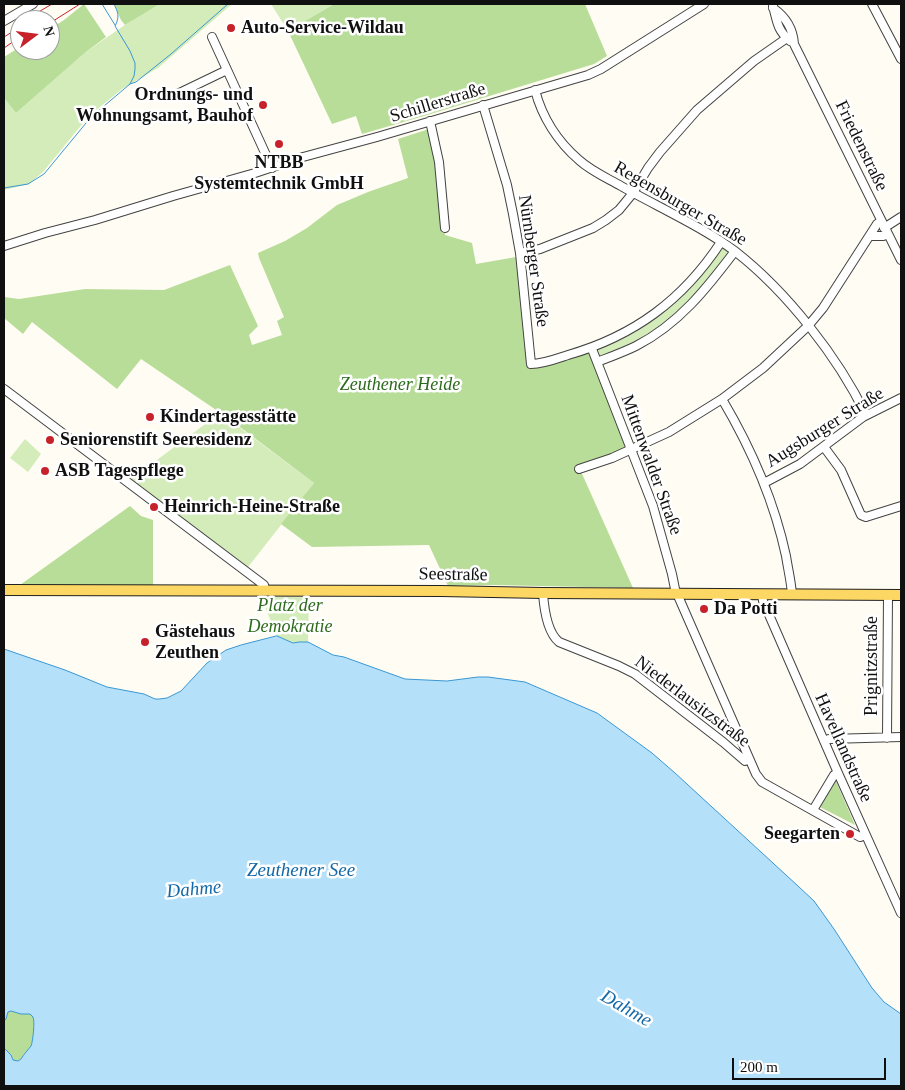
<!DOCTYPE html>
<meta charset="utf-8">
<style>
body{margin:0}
#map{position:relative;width:905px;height:1090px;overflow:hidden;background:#fffcf3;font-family:"Times New Roman",serif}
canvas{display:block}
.frame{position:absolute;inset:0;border:5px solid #101010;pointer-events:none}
.north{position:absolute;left:10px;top:10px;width:50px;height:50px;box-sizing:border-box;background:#fff;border:1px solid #9f9f9f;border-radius:50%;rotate:75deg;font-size:14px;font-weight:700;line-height:20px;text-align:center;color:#101010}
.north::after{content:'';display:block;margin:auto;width:18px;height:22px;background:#c7212a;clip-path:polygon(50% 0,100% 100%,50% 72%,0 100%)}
.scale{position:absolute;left:732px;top:1058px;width:154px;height:22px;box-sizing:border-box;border:2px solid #101010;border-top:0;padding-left:6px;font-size:15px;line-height:18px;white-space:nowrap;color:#101010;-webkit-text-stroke:4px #fff;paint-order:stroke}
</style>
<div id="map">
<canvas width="905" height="1090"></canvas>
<div class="frame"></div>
<div class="north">N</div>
<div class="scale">200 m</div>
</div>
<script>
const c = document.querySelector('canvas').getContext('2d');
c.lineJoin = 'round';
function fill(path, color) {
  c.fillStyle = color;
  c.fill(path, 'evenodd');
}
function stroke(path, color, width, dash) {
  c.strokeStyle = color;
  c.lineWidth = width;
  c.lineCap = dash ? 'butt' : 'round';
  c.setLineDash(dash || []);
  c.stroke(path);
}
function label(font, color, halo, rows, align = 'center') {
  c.font = font + ' "Times New Roman",serif';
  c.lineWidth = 5;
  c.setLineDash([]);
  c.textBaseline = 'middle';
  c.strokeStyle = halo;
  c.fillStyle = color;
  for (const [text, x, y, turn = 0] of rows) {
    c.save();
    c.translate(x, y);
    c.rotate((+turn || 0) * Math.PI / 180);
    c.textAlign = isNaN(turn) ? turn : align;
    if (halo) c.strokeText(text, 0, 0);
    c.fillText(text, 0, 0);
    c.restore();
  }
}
fill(new Path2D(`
 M 160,4 L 232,4 L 158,68 L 122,89 L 88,117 L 43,172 L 29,184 L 4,190 L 4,98 L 16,113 L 87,51 L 125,25 Z
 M 271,4 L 334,4 L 288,31 Z
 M 722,246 L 731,253 L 703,289 L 671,320 L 635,344 L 599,358 L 596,350 L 629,333 L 649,320 Z
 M 220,413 L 314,483 L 248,567 L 130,480 Z
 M 25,439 L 41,454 L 28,472 L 10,458 Z
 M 261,597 L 309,597 L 308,642 L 299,642 L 293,643 L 277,636 Z`), '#d4ecba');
fill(new Path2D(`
 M 84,4 L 106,37 L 87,51 L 16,113 L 4,98 L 4,57 L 20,47 L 20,50 L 50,50 L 50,29 L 64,20 Z
 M 114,4 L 160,4 L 125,25 L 121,20 Z
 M 334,4 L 585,4 L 607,56 L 594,64 L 424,116 L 362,134 L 356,116 L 332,124 L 288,31 Z
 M 429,129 L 436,156 L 445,235 L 472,243 L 476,264 L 516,257 L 523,320 L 527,367 L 532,368 L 590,353 L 627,449 L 579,467 L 633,588 L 495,585 L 448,586 L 429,545 L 312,547 L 281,524 L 314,483 L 228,418 L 141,359 L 117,389 L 32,322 L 23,334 L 4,318 L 4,297 L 19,299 L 85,289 L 164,290 L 230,265 L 258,326 L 249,335 L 252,345 L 282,335 L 277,321 L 284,317 L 259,258 L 258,253 L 285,241 L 307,228 L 337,205 L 368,192 L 408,178 L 398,139 Z
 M 130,506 L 141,516 L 153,520 L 153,585 L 20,585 Z
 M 835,779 L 855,825 L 818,806 Z
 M 11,1011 L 21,1014 L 30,1014 C 31,1015 32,1016 33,1017 C 35,1021 33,1041 31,1046 C 28,1050 24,1054 21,1059 L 18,1061 L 13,1060 L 11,1055 L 4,1048 L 4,1021 L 6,1019 L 8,1012 Z`), '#b8dd98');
const water = new Path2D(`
 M 277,636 L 293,643 L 299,642 L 308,642 L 333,655 L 344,657 L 405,679 L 447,681 L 478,677 L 488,677 L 525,682 L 597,713 L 652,753 L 675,773 L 798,886 L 814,901 L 834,929 L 872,988 L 884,1002 L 901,1014 L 901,1086 L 4,1086 L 4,1048 L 11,1055 L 13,1060 L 18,1061 L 21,1059 C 24,1054 28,1050 31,1046 C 33,1041 35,1021 33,1017 C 32,1016 31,1015 30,1014 L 21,1014 L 11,1011 L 8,1012 L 6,1019 L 4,1021 L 4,649 L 65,670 L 107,687 L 144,694 L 155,699 L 159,699 L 167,698 L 181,691 L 207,663 L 226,650 L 241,645 Z`);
fill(water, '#b5e0f9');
stroke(water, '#3997d3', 1);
stroke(new Path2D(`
 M 102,4 L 115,25
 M 130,84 L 136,82 L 171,54 L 228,4
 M 4,188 L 28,184 L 44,174 L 91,117 L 130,84 L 134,76 L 135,69 L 135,63 L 130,51 L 115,26 C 120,17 118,12 114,4`), '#3997d3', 1);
const minor = new Path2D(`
 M 872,4 L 901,59
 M 773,6 C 777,21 777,30 790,41
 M 773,8 C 786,17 793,28 794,44 L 901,260
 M 4,21 L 33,4
 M 212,37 L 272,168
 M 535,90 C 542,117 558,142 579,160 C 591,171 607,178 621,186 C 658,207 703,227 736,252 C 787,292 838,357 866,415
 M 173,96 L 227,70
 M 483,105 L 507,185 L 513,214 L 520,253 L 531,364 C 543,364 556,359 568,355 C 634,336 683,300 721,242
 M 430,121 L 439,162 L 445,228
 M 884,228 L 901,217
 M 870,236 L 883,236 L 888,234
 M 4,246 L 45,233 L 95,220 L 173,196 L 255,173 L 303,157 L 377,137 L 588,75 L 601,69 L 704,4
 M 520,253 L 540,249 L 593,228 L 606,220 L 619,210 L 633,193 L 648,168 L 660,152 L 697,110 L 754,61 L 787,38
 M 592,349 L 653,506 L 672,574 L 675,589 L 756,774 L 762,782 L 860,837 L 865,835
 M 597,362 C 610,357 624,352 636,346 C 679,324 707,288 735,251
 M 4,389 L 264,585 L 265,590
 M 722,399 C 751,448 774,500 786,556 C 788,569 791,581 792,594
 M 824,447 L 841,470 L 861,515 L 866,517 L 901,506
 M 579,469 L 612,458 L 669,432 L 722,399 L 763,368 L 808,326 L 823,308 L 877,224 L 881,221
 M 764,483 L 800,464 L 863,417 L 901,398
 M 543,593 C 544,608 547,632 559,642 L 619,666 L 635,674 L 723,742 L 745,761 L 749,759
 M 762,594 L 763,601 L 838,773 L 901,913
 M 887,738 L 888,595
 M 824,741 L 829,739 L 901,737
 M 813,810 L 834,775 L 838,773`);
const major = new Path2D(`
 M 4,590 L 441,591 L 543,593 L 901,595`);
stroke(minor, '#434343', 10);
stroke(major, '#212121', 12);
stroke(minor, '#fff', 8);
stroke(major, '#fdd764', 10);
stroke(new Path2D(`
 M 50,23 L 80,4
 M 4,48 L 20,37`), '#c7212a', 1);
stroke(new Path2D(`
 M 25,20 L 52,4
 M 4,37 L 20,27`), '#c7212a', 1);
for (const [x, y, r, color] of [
 [231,28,5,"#c7212a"],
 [263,105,5,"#c7212a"],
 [279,144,5,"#c7212a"],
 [150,417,5,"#c7212a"],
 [50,440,5,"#c7212a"],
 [45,471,5,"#c7212a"],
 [154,507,5,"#c7212a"],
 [704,609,5,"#c7212a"],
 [145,642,5,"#c7212a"],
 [850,834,5,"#c7212a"]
]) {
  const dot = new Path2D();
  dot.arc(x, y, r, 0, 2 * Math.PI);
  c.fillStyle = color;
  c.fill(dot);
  stroke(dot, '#fff', 2);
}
label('bold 18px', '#101010', '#fff', [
 ["Auto-Service-Wildau",241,28],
 ["Ordnungs- und",253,95,"right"],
 ["Wohnungsamt, Bauhof",253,116,"right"],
 ["NTBB",279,163,"center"],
 ["Systemtechnik GmbH",279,184,"center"],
 ["Kindertagesstätte",160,417],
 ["Seniorenstift Seeresidenz",60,440],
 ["ASB Tagespflege",55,471],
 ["Heinrich-Heine-Straße",164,507],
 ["Da Potti",714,609],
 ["Gästehaus",155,632],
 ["Zeuthen",155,653],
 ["Seegarten",840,834,"right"]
], 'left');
label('18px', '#101010', '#fff', [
 ["Schillerstraße",438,103,-17],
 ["Friedenstraße",861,146,64],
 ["Regensburger Straße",680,204,30],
 ["Nürnberger Straße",533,261,82],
 ["Augsburger Straße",825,428,-32],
 ["Mittenwalder Straße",651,465,70],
 ["Seestraße",453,575,1],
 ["Prignitzstraße",872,666,-90],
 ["Niederlausitzstraße",692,702,37],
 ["Havellandstraße",843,748,66]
]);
label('italic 18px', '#2d6b1c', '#fff', [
 ["Zeuthener Heide",400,385],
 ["Platz der",290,606],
 ["Demokratie",290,627]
]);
label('italic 19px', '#1368a8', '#fff', [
 ["Zeuthener See",301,871],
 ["Dahme",194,890,-5],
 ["Dahme",626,1009,30]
]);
</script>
